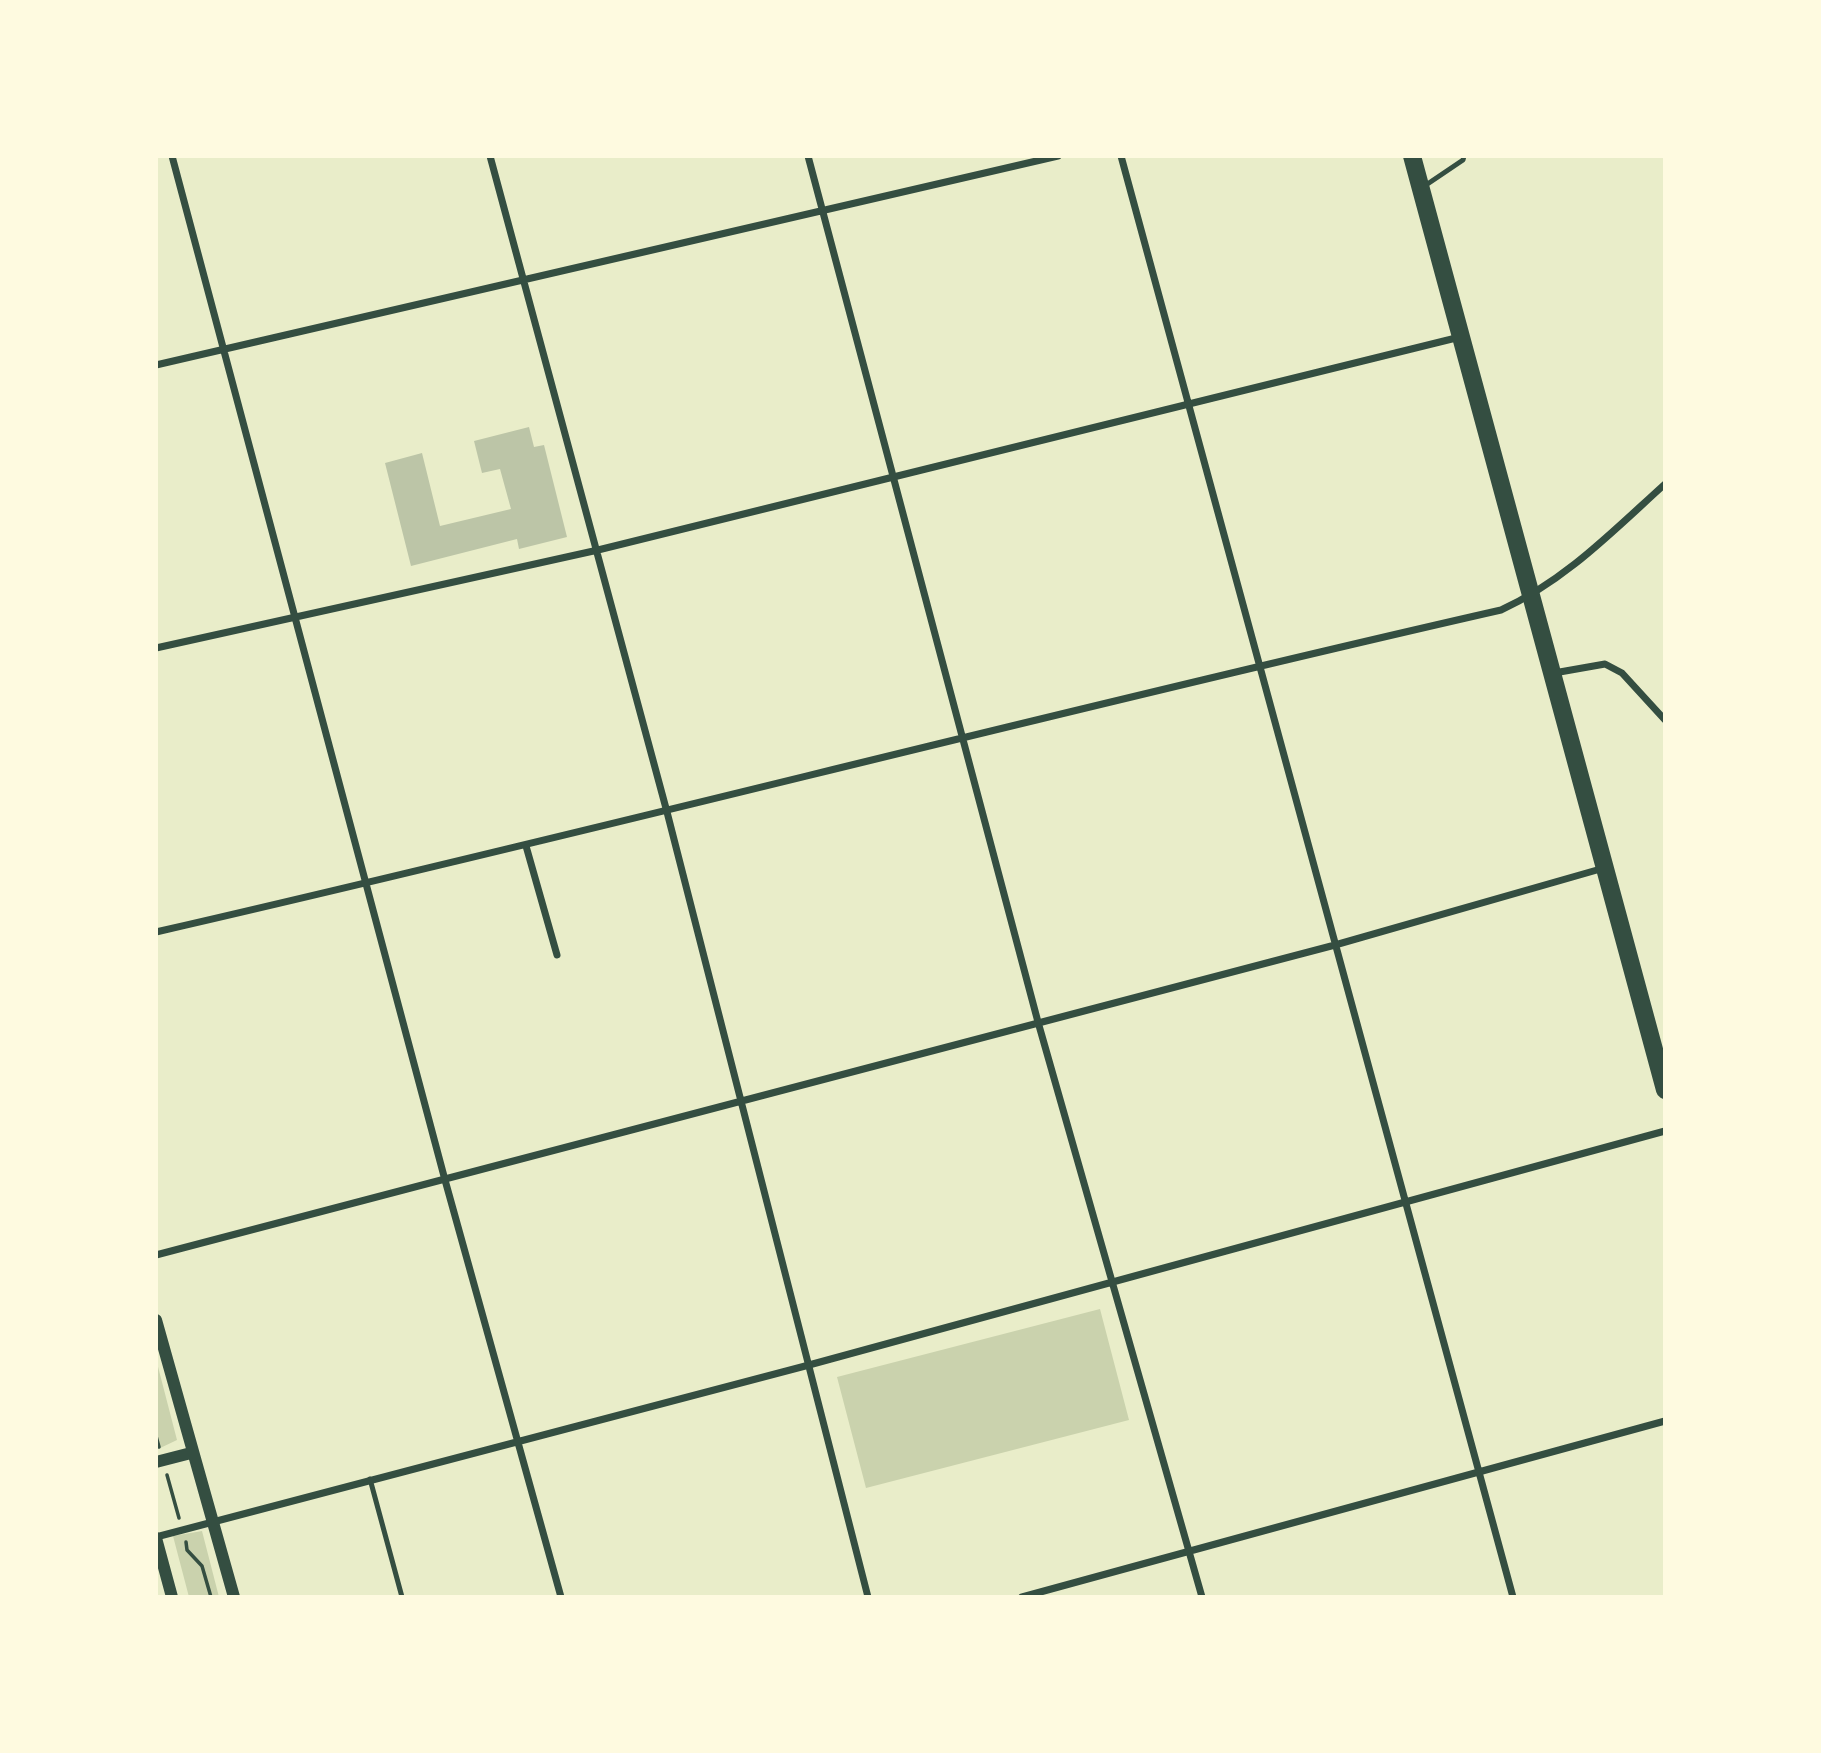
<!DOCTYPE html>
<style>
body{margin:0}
#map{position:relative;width:1821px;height:1753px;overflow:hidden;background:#e9edc9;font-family:Karla,sans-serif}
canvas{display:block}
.frame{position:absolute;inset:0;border:158px solid #fefae0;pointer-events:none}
</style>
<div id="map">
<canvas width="1821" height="1753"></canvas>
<div class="frame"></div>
</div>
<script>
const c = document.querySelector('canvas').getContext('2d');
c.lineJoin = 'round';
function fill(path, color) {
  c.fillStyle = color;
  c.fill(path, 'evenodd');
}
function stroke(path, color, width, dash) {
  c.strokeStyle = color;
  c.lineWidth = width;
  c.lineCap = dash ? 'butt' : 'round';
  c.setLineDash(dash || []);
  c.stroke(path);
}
fill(new Path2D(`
 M 1100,1309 L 1129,1420 L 866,1488 L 837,1377 Z
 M 156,1359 L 177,1440 L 156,1450 Z
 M 202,1531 L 219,1597 L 189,1597 L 173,1536 Z`), '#cad2ad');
fill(new Path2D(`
 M 529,427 L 534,447 L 544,445 L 567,537 L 519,549 L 517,539 L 411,566 L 385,463 L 422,453 L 440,526 L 511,509 L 500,469 L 482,473 L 474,441 Z`), '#bcc5a7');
stroke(new Path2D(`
 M 156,1436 L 159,1447
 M 167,1475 L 179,1518
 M 186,1542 L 187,1550 L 202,1566 L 211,1597`), '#344e41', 3.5);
stroke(new Path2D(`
 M 1423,187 L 1463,160 L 1464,156
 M 370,1479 L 402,1597`), '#344e41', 5);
stroke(new Path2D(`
 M 172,156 L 445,1180 L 561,1597
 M 490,156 L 667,812 L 868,1597
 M 808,156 L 1038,1022 L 1202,1597
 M 1121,156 L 1513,1597
 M 156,365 L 1058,156
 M 156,648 L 598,550 L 1460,337
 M 1554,673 L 1605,664 L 1622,673 L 1665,720
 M 526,846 L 557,955
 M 156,932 C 605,829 1052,712 1501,610 C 1565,581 1614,530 1665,484
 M 156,1255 L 1335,945 L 1604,868
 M 156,1537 L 809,1365 L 1665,1131
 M 1022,1597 L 1665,1421`), '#344e41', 7);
stroke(new Path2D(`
 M 156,1320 L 234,1597
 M 156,1462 L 191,1453
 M 156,1538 L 172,1597`), '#344e41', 12);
stroke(new Path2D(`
 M 1412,156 L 1665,1090`), '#344e41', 18);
</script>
